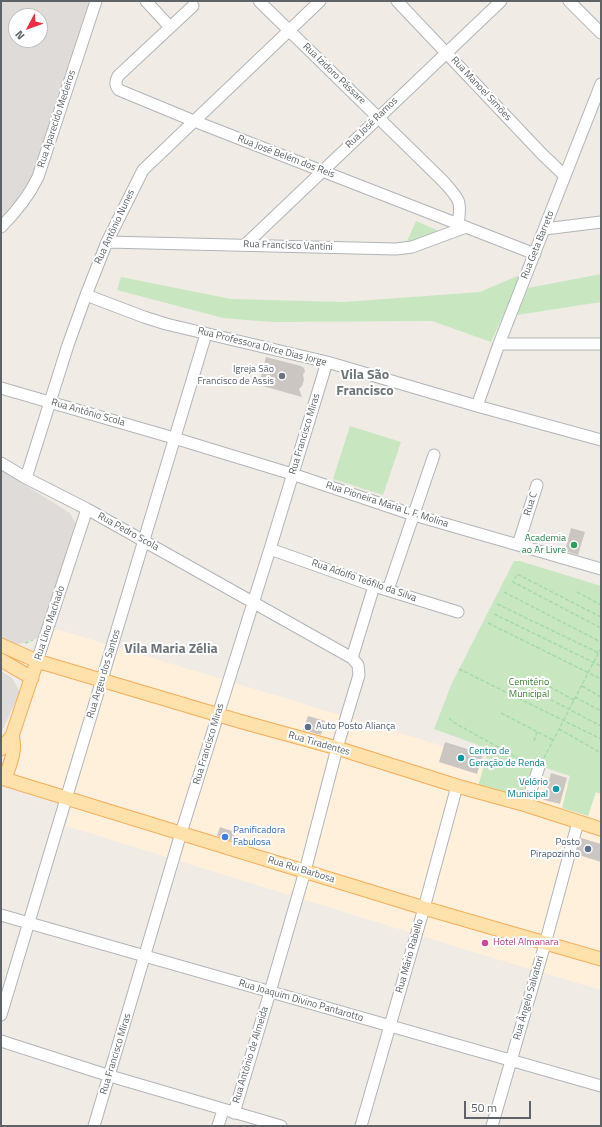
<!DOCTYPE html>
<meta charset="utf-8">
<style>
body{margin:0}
#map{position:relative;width:602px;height:1127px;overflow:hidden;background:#f0ebe5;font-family:"Titillium Web",sans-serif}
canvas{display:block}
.frame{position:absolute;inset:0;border:2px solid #5d6366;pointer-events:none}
.north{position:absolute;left:8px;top:8px;width:40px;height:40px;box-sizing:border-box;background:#fff;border:1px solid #bec1c2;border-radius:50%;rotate:229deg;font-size:11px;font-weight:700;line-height:16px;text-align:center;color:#5d6366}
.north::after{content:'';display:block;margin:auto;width:14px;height:18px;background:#ed2e42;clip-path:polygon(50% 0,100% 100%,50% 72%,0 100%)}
.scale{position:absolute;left:464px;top:1101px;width:67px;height:18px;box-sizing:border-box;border:2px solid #5d6366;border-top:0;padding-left:5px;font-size:12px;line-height:14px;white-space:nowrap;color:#5d6366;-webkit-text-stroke:3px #fff;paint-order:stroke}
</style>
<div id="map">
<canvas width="602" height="1127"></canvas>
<div class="frame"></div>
<div class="north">N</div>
<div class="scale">50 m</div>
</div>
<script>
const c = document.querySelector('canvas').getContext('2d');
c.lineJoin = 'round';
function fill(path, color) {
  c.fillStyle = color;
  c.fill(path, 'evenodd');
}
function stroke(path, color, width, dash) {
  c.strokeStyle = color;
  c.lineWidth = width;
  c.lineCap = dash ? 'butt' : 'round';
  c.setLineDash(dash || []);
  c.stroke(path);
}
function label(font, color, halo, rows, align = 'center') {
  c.font = font + ' "Titillium Web",sans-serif';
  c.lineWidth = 4;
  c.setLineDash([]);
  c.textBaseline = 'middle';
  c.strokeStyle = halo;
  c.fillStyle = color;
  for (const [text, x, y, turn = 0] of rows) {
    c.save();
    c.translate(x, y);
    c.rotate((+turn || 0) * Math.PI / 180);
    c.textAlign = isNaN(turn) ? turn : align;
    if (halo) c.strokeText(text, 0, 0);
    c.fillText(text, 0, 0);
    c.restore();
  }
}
fill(new Path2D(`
 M 50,627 L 601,794 L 601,990 L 483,955 L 66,826 L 74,798 L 11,779 Z`), '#fef0db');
fill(new Path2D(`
 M 1,1 L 89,1 L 31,178 L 22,194 L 1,218 ZM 16,16 L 40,16 L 40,40 L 16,40 Z
 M 1,470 L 70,513 L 76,524 L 38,638 L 12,646 L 1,638 Z
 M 1,671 L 12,678 L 20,692 L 1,733 Z`), '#dedbd8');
fill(new Path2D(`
 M 416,221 L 439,231 L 405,246 Z
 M 522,274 L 491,342 L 432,321 L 271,322 L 223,318 L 117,290 L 121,277 L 231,299 L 344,302 L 480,292 Z
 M 601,274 L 601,302 L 517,315 L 528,288 Z
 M 350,426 L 401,442 L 383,495 L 333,479 Z
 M 514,561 L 520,561 L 601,586 L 601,794 L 596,792 L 588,816 L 562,808 L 570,776 L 534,764 L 519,802 L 478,786 L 489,749 L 434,729 L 452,683 Z`), '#c8e7c1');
fill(new Path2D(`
 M 266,357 L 301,366 L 304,368 L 305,372 L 303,374 L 304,380 L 302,386 L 299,389 L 302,397 L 259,385 Z
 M 571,528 L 585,532 L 578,555 L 565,551 Z
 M 308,716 L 325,721 L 321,735 L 303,730 Z
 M 445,742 L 483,754 L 477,774 L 439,762 Z
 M 551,773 L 567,778 L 560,804 L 544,800 Z
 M 220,827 L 235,832 L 233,841 L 217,836 Z
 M 581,838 L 601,844 L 601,862 L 576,854 Z`), '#cbc6c1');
const minor = new Path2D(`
 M 146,1 L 170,27
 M 259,1 L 443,181 C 459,199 462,200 458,224
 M 397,1 L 542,154 L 565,176
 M 569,1 L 601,33
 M 193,6 L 118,76 C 115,82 115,85 119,90 L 194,121 L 535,254
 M 1,227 C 16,212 29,196 38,177 L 96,1
 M 545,229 L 601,222
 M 107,242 L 396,249 L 412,247 L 466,227
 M 245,245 L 501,1
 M 86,295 L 144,317 L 166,324 L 327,362 L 477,406 L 601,440
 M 499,344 L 601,344
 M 1,388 L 174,438 L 292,474 L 414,515 L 601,569
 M 477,406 L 499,344 L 601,84
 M 1,463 L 26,478 L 87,509 L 352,658 L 358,665 L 359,675 L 337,748 L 305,871 L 270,992 L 234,1113
 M 26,478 L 68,345 L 86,295 L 107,242 L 143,170 L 320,1
 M 518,545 L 537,485
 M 270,549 L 374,586 L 458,612
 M 388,590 L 434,455
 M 352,658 L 374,586
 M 37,661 L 87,509
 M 526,805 L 539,767
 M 1,915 L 601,1086
 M 1,1015 L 206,334
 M 1,1041 L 110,1076 L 281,1126
 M 94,1126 L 181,833 L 270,549 L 327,362
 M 218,1126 L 223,1110
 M 361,1126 L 424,908 L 457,786
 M 492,1126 L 545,944 L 578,822`);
const major = new Path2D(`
 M 1,645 L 37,661 L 239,721 L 337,748 L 457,786 L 526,805 L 601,829
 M 1,660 L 32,678
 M 1,749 L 12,736 L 37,661
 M 1,778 L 424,908 L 601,959
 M 5,779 C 9,766 17,750 12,736`);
stroke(minor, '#b1b5b8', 13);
stroke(major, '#f4ad5a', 15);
stroke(new Path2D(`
 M 504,592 L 601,642
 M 577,592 L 601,605
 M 497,604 L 601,654
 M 494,614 L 601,666
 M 601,617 L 517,574 L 513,582 L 601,628
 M 488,623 L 601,679
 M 25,643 L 33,640
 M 459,669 L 601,739
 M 539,681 L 574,700
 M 582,686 L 601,697
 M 540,694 L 601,726
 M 575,697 L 601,711
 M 501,713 L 553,740
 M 449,718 L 453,722 L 530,765
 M 559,729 L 601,753
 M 534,741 L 537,732
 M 544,758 L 601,648`), '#a4daa9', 1.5, [4, 2]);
stroke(minor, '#fff', 11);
stroke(major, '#ffe2ab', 13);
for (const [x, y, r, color] of [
 [282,376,4,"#6b7280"],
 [574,545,4,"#2e9e5b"],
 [308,727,4,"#5c6f8a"],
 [461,758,4,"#0f9aa8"],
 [556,789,4,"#0f9aa8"],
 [225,837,4,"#3f7fe0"],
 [588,849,4,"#5c6f8a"],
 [485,943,4,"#d1479c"]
]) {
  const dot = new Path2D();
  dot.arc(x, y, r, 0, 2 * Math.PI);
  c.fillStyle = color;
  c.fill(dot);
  stroke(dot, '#fff', 1.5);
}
label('10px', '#5d6366', '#fff', [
 ["Rua Izidoro Pássare",334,74,44],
 ["Rua Manoel Simões",481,89,47],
 ["Rua Aparecido Medeiros",57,119,-72],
 ["Rua José Ramos",372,123,-44],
 ["Rua José Belém dos Reis",286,157,21],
 ["Rua Antônio Nunes",115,227,-65],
 ["Rua Geta Barreto",538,245,-68],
 ["Rua Francisco Vantini",288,246,2],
 ["Rua Professora Dirce Dias Jorge",262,347,14],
 ["Rua Antônio Scola",88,413,16],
 ["Rua Francisco Miras",305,434,-73],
 ["Rua C",531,504,-73],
 ["Rua Pioneira Maria L. F. Molina",387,505,18],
 ["Rua Pedro Scola",128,532,29],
 ["Rua Adolfo Teófilo da Silva",364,581,19],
 ["Rua Lino Machado",50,623,-72],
 ["Rua Argeu dos Santos",104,674,-73],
 ["Rua Francisco Miras",209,744,-73],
 ["Rua Tiradentes",319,744,16],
 ["Rua Rui Barbosa",301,870,17],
 ["Rua Mário Rabello",410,956,-74],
 ["Rua Ângelo Salvatori",529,998,-74],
 ["Rua Joaquim Divino Pantarotto",301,1001,16],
 ["Rua Francisco Miras",116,1054,-73],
 ["Rua Antônio de Almeida",251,1055,-73]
]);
label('10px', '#5b616d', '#fff', [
 ["Igreja São",274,370],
 ["Francisco de Assis",274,382]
], 'right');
label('10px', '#27864d', '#fff', [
 ["Academia",566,539],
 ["ao Ar Livre",566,551]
], 'right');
label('10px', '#3c8031', '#fff', [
 ["Cemitério",529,683],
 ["Municipal",529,695]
]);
label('10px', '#4e5e75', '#fff', [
 ["Auto Posto Aliança",316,727],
 ["Posto",580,843,"right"],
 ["Pirapozinho",580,855,"right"]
], 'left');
label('10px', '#0d838f', '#fff', [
 ["Centro de",469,752],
 ["Geração de Renda",469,764],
 ["Velório",548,783,"right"],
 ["Municipal",548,795,"right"]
], 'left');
label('10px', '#366cbe', '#fff', [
 ["Panificadora",233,831],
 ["Fabulosa",233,843]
], 'left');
label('10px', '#b23c85', '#fff', [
 ["Hotel Almanara",493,943]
], 'left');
label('bold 14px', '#6e7578', '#fff', [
 ["Vila São",365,376],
 ["Francisco",365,392],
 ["Vila Maria Zélia",171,650]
]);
</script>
